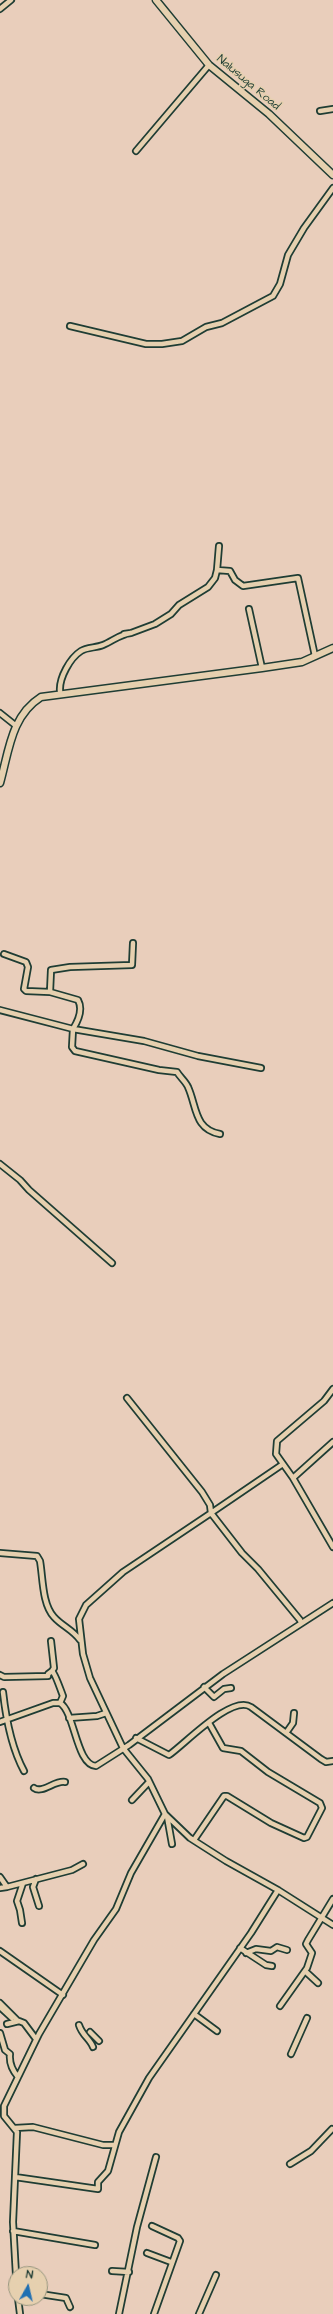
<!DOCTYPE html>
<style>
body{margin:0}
#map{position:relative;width:333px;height:2314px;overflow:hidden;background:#e9cebb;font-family:"Architects Daughter",sans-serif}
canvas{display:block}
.north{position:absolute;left:8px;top:2266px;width:40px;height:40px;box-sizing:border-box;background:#e6d0af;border:1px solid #96957e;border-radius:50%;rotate:8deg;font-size:11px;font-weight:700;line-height:16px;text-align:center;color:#1f3d34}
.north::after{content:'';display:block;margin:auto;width:14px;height:18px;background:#1f6fb2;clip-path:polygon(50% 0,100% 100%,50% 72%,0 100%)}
</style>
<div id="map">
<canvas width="333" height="2314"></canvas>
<div class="north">N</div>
</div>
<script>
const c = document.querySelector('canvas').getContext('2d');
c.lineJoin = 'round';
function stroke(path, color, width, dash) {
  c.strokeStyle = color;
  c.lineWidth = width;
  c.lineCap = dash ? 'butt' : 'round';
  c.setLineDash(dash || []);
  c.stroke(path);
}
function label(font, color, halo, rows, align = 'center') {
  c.font = font + ' "Architects Daughter",sans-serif';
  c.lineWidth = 3;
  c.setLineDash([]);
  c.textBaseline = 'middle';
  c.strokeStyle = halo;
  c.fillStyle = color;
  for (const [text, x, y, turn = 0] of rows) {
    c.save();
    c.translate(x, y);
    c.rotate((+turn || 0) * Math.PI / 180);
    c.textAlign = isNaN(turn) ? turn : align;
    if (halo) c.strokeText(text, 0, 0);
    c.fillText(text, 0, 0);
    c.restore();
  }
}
const minor = new Path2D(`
 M 0,9 L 11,0
 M 320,111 L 333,109
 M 136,151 L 209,65
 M 70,326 L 146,344 L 162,344 L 182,341 L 206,327 L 222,323 L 273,296 L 280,284 L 288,255 L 304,228 L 333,188
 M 217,570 L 230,571 L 235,580 L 243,586 L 298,578 L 315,656
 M 249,609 L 262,668
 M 131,633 L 155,624 L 171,614 L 179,605 L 208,587 L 215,578 L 217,570 L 219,546
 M 60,691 C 59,678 70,658 81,651 C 87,647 96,648 103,645 C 113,641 120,634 131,633 L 124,634
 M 0,713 L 15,725
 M 4,954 L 26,962 L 28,967 L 24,989 L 26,991 L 50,992
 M 0,1010 L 73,1029 C 78,1021 83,1009 78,1000 L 50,992 L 51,970 L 70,967 L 132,965 L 133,943
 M 220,1134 C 194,1129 197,1107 188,1087 C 186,1082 180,1077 177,1072 L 159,1070 L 75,1051 L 72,1047 L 73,1029 L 144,1041 L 198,1056 L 261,1068
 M 0,1164 L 20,1180 L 29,1190 L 112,1263
 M 333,1389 L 324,1401 L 277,1441 L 276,1454 L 293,1478 L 333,1547
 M 127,1398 L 202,1492 L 210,1505 L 211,1513 L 123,1572 L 86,1605 L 79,1619 L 83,1654 L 90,1678 L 123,1748 L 148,1779 L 165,1814 L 190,1838 L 226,1861 L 278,1890 L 333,1925
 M 283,1464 L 211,1513 L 242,1553 L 258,1569 L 300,1620 L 301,1623
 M 293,1478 L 333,1442
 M 0,1553 L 37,1556 L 40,1561 C 43,1578 42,1604 54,1617 C 62,1626 73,1630 80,1640
 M 51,1641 L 54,1668 L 52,1671
 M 0,1675 L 4,1677 L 48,1676 L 48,1674 L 52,1671 C 55,1673 61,1691 63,1696 L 60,1703
 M 204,1687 L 214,1697 L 224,1689 L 231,1688
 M 3,1692 C 6,1719 11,1747 24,1771
 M 69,1718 L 97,1716 L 106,1713
 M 0,1722 L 53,1703 L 60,1703 C 75,1712 76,1765 96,1766 L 129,1745 L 223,1674 L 333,1603
 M 286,1733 L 293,1723 L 294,1713
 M 136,1738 L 169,1755 C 185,1744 232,1694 251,1707 L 321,1759 L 326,1762 L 333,1761
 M 34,1788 C 42,1794 55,1780 65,1782
 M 132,1800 L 149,1782
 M 167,1816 L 172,1844
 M 194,1840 L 224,1796 L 227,1796 L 271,1823 L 304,1838 L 307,1837 L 322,1808 L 320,1803 L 268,1772 L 241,1751 L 223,1748 L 209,1723
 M 0,1877 L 7,1887 L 0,1888
 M 36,1879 L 33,1887 L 39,1906
 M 7,1887 L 72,1870 L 83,1864
 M 22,1923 L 20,1910 L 17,1901 L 23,1883
 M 240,1948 L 266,1965 L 272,1966
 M 0,1951 L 63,1995
 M 246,1953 L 256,1949 L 271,1951 L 277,1947 L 287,1950
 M 305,1971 L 318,1983
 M 0,2003 L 18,2021
 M 280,2006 L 307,1968 L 312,1953 L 306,1944 L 308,1940 L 333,1899
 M 0,2007 L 12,2018
 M 194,2014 L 217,2031
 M 7,2024 L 19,2021 L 24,2023 L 36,2039
 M 79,2025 C 82,2035 90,2039 93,2047
 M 90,2032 L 99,2041
 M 0,2033 L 5,2050 L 10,2054 C 9,2063 12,2070 18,2077
 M 291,2054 L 307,2018
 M 15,2128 L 33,2127 L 103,2145 L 114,2145
 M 290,2164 L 311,2151 L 332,2129
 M 15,2177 L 98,2189 L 98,2182 L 108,2171 L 119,2132 L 149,2078 L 251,1933 L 278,1890
 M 152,2226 L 178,2238 L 180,2241 L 154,2314
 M 13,2231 L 95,2245
 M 147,2253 L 171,2262
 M 112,2271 L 129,2272
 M 16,2275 L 13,2222 L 17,2132 L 4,2116 L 4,2106 L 39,2034 L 94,1940 L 116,1909 L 131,1873 L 165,1814
 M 40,2294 L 66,2298 L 70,2307
 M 18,2298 L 20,2314
 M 119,2314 L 137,2227 L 156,2157
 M 199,2314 L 216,2275`);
const tertiary = new Path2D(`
 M 156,0 L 209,65 L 269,114 L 333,175
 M 0,783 C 9,751 11,716 41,697 L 262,668 L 302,662 L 333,648`);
stroke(minor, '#1f3d34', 8);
stroke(tertiary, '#1f3d34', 9);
stroke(minor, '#e6d0af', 4.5);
stroke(tertiary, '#e6d0af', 6);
label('12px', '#1f3d34', '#e6d0af', [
 ["Nalusuga Road",248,83,40]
]);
</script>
